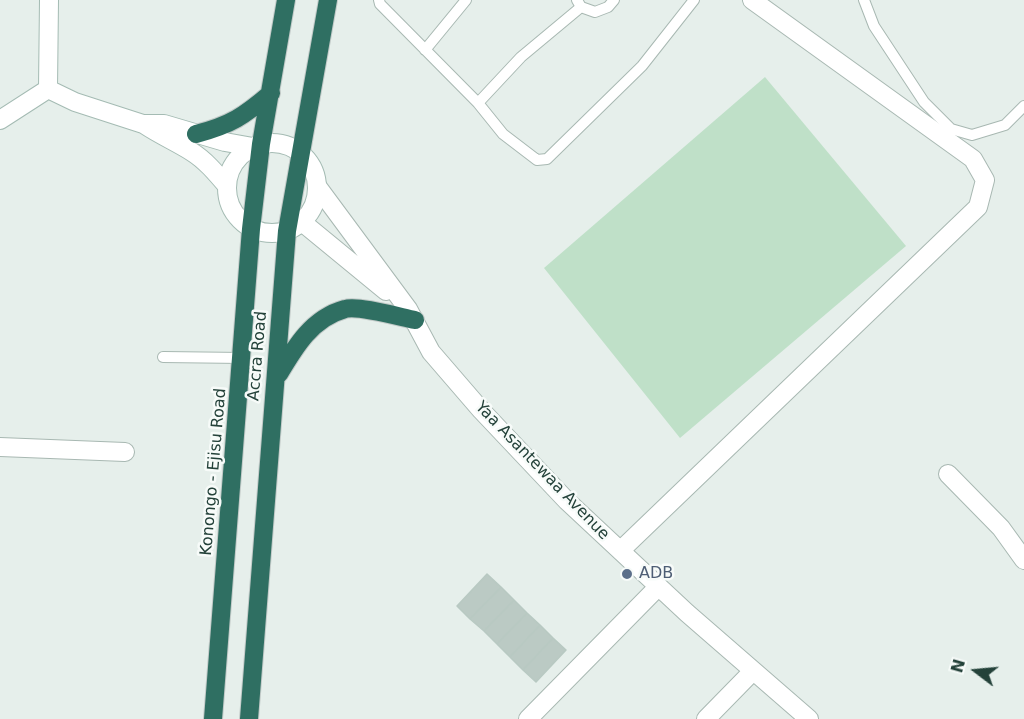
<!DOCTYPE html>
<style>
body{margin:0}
#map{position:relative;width:1024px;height:719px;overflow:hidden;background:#e6efeb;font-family:"DejaVu Sans",sans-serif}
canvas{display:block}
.north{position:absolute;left:946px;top:641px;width:60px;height:60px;-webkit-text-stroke:4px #f7fbf9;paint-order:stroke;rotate:286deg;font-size:16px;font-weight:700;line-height:24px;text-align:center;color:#24423a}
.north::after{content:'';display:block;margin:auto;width:21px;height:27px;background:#24423a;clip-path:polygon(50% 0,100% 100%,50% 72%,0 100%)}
</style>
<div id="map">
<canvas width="1024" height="719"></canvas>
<div class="north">N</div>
</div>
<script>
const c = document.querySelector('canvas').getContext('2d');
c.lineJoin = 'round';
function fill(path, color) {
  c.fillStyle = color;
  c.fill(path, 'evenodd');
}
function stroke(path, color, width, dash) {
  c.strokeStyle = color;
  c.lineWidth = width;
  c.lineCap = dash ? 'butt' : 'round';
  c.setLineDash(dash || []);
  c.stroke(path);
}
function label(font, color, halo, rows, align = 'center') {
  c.font = font + ' "DejaVu Sans",sans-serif';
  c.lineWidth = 5;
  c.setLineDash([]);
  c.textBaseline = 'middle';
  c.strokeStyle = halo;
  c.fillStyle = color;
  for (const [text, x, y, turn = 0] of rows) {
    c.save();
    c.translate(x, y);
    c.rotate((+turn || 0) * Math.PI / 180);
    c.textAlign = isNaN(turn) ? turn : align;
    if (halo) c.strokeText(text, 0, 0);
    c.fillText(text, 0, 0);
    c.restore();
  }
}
fill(new Path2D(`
 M 765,77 L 906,246 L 680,438 L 544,268 Z`), '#bfe0c8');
const building = new Path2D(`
 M 487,574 L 501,587 L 470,619 L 457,606 Z
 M 501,587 L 514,600 L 484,631 L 470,619 Z
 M 514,600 L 527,613 L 497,644 L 484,631 Z
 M 527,613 L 540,625 L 510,657 L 497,644 Z
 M 540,625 L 553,638 L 523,670 L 510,657 Z
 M 553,638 L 566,650 L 536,682 L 523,670 Z`);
fill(building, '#bbcac4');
stroke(building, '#b8c9c2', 1.5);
const lane = new Path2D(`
 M 379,0 L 380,4 L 478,103 L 503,134 L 537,160 L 547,159 L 642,66 L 694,0
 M 577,0 L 581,7 L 595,12 L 608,7 L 614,0
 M 864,0 L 874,26 L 924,102 L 951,129 L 972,135 L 1005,125 L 1024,106
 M 425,50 L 466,0
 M 478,103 L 521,57 L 581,7
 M 163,357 L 243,358`);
const street = new Path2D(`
 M 317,186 L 408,309 L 431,352 L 481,410 L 567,501 L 687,613 L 809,719
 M 302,222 L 386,291
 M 0,447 L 125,452
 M 948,474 L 1001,528 L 1024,560
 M 621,550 L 978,207 L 985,180 L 973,159 L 752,0
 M 528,719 L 658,587
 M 706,719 L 753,671`);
const secondary = new Path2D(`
 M 49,0 L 48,89 L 75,102 L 143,124 L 164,124 L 225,142 L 253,147
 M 0,120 L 48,89
 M 145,125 C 160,135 176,142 192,152 C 205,160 216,173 227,186
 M227 188a45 45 0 1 1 90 0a45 45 0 1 1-90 0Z`);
const highway = new Path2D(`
 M 196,134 C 231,125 244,116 271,93
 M 279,374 C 295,347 312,318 345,309 C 358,305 400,317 415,320
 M 213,719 L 251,229 L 261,144 L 286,0
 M 249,719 L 287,231 L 328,0`);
stroke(lane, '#a8b8b2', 12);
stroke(street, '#a8b8b2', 20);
stroke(secondary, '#a4bbb3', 20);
stroke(highway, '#c2cac8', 20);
stroke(lane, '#fff', 10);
stroke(street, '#fff', 18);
stroke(secondary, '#fff', 18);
stroke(highway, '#2f6f62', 18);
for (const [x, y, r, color] of [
 [627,574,6,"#5c6f8a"]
]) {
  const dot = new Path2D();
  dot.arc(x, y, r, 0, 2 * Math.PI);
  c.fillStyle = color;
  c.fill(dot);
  stroke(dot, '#f7fbf9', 2);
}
label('16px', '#24423a', '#f7fbf9', [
 ["Accra Road",258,356,-85],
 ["Yaa Asantewaa Avenue",542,471,46],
 ["Konongo - Ejisu Road",214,472,-85]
]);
label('16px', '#4e5e75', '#f7fbf9', [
 ["ADB",639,574]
], 'left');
</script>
